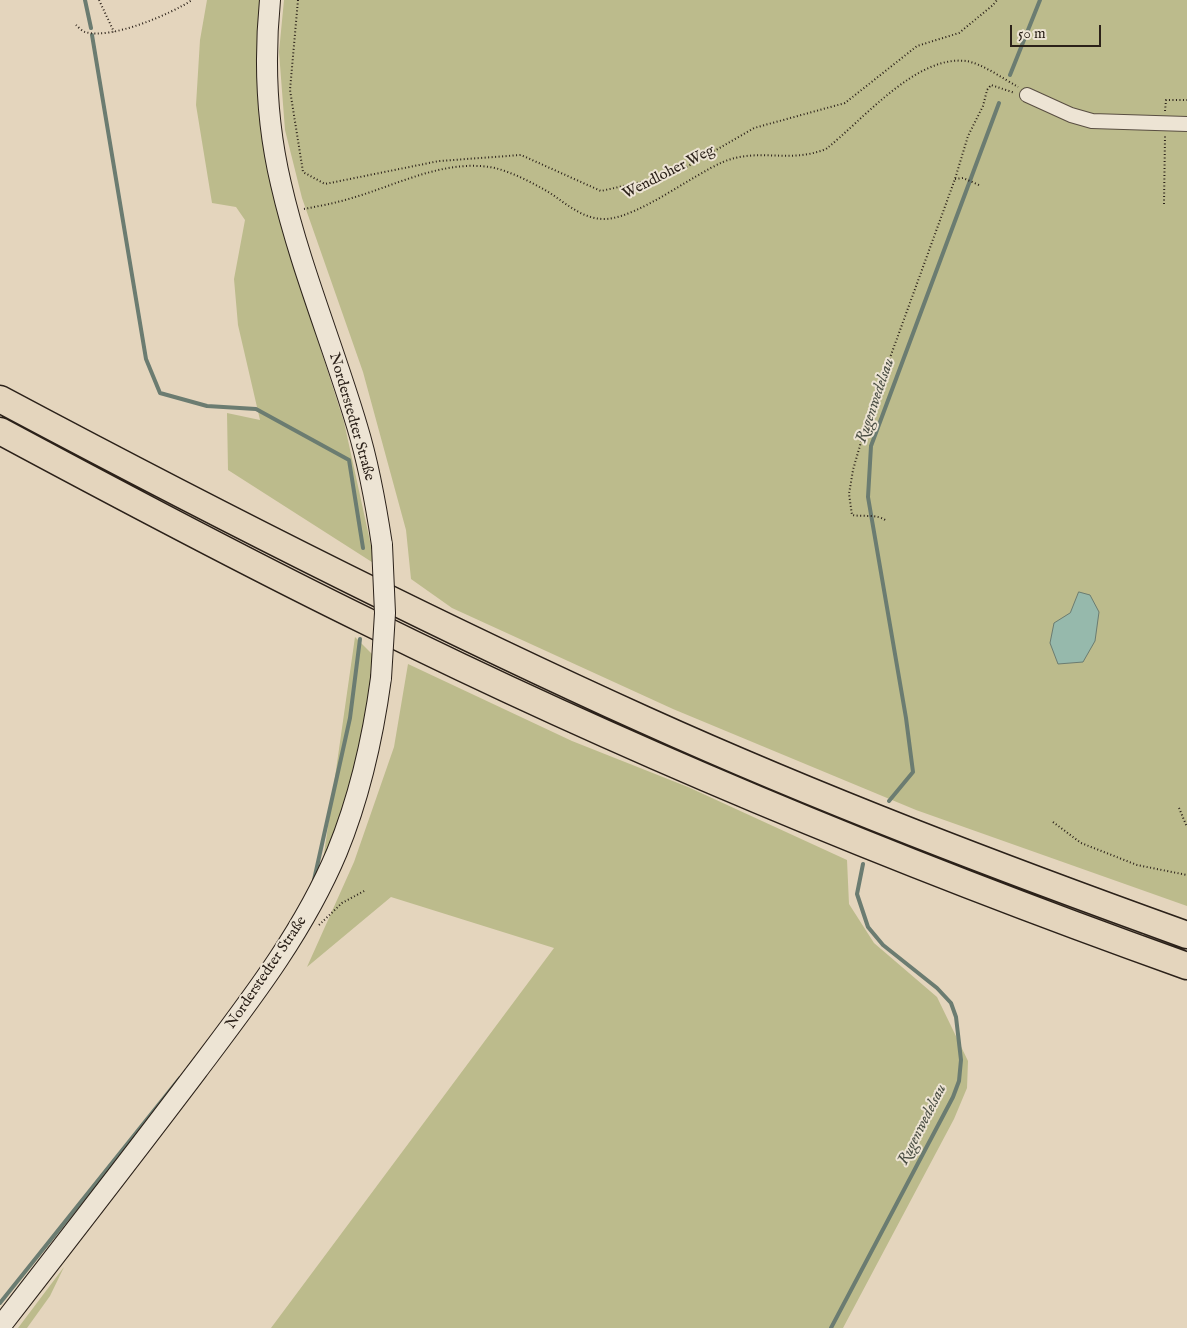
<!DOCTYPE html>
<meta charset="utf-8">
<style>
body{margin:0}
#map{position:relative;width:1187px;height:1328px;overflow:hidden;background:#e4d5bd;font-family:"IM FELL English",serif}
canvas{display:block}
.scale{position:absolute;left:1010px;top:25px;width:91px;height:22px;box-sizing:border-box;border:2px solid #2b2119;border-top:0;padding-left:6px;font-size:15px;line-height:18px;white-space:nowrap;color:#2b2119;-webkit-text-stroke:4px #ede4d4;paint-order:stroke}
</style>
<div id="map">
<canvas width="1187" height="1328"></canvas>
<div class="scale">50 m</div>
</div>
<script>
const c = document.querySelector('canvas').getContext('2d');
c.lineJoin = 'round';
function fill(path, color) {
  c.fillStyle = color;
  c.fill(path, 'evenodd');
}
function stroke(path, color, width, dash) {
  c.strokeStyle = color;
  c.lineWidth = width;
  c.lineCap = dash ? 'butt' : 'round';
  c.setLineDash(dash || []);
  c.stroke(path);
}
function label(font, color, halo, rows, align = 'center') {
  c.font = font + ' "IM FELL English",serif';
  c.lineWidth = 4;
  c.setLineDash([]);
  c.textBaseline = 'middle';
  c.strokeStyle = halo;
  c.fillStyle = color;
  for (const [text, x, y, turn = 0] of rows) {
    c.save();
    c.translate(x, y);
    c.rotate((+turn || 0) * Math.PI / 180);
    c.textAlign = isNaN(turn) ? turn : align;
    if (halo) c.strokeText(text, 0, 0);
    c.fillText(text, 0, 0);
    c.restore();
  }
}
fill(new Path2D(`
 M 207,0 L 263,0 L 287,244 L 344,422 L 375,564 L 228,470 L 227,413 L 260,420 L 238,325 L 234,279 L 245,220 L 236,207 L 212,203 L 196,105 L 200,40 Z
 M 284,0 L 1187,0 L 1187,906 L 916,810 L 673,709 L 452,608 L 411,579 L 406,530 L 363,372 L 302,198 L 285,130 L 279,52 Z
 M 355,637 L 373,655 L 371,720 L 348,808 L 323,861 Z
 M 408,664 L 572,741 L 688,787 L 847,860 L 849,904 L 874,943 L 937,997 L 968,1061 L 967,1088 L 954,1119 L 843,1328 L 271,1328 L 554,948 L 391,897 L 307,967 L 354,862 L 394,747 Z
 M 64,1267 L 50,1296 L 27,1328 L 18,1328 Z`), '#bcbb8c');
const water = new Path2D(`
 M 1079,592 L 1090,595 L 1099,612 L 1095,641 L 1083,662 L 1058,664 L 1050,643 L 1054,623 L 1070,613 Z`);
fill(water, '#96b9ac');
stroke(water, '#6b7c71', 1);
stroke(new Path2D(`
 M 85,0 L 91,28
 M 92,35 L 146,359 L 160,393 L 207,406 L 256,409 L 349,460 L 363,548
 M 1010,75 L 1040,0
 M 889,801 L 913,772 L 906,718 L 868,497 L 871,446 L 999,103
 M 314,880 L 350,718 L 360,639
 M 0,1303 L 180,1078
 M 831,1328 L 953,1097 L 959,1081 L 961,1060 L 956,1017 L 951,1003 L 937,988 L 883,945 L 868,927 L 857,894 L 863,864`), '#6b7c71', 4);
const minor = new Path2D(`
 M 1027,95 L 1071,115 L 1092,121 L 1187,124`);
const secondary = new Path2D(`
 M 270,0 C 264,61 267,125 281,184 C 300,267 333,345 357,426 C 369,465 376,505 382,545
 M 0,1327 C 66,1242 132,1157 197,1071 C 249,1002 303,933 337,852 C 360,796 373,737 381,678`);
const motorway = new Path2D(`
 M 0,399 C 212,512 426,621 645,720 C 822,800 1004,869 1187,935
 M 0,431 C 121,496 243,561 366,621 C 632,753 907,866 1187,966`);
stroke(minor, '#594e42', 16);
stroke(secondary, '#2b2119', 22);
stroke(motorway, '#2b2119', 29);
stroke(new Path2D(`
 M 99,0 L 114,32
 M 298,0 L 290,90 L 303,172 L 325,184 L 439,161 L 521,155 L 601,191 L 673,175 L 754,128 L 845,103 L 917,46 L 959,33 L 993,5 L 997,0
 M 76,25 C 78,27 82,31 85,32 C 111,40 171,14 192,0
 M 1165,111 L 1166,100 L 1187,100
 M 955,179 L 963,178 L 979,185
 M 1164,204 L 1165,136
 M 304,209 C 319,206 336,203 352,198 C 397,185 446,158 495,168 C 514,173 533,183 550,193 C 568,205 584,220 607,219 C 640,216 691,176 723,162 C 758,147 789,164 826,149 C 863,120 916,55 966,61 C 981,63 1004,79 1018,87
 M 885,520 C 877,514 863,517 852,515 L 849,494 L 853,470 L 867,421 L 955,179 L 968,136 L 983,106 L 987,90 L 991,85 L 1015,93
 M 1179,808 L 1187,827
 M 1053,822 L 1081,843 L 1137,865 L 1187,875
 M 319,925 L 342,903 L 366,890`), '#2b2119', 2, [1, 2.5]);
stroke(minor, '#ede4d4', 14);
stroke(secondary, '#ede4d4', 20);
stroke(motorway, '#e4d5bd', 26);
const secondaryBridge = new Path2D(`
 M 381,678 L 385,613 L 382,545`);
stroke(secondaryBridge, '#2b2119', 22, []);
stroke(secondaryBridge, '#ede4d4', 20);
label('15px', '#2b2119', '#ede4d4', [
 ["Wendloher Weg",669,173,-27],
 ["Norderstedter Straße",351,417,74],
 ["Norderstedter Straße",267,973,-56]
]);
label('italic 16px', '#4b4f45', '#ede4d4', [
 ["Rugenwedelsau",876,401,-71],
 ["Rugenwedelsau",923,1125,-63]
]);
</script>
